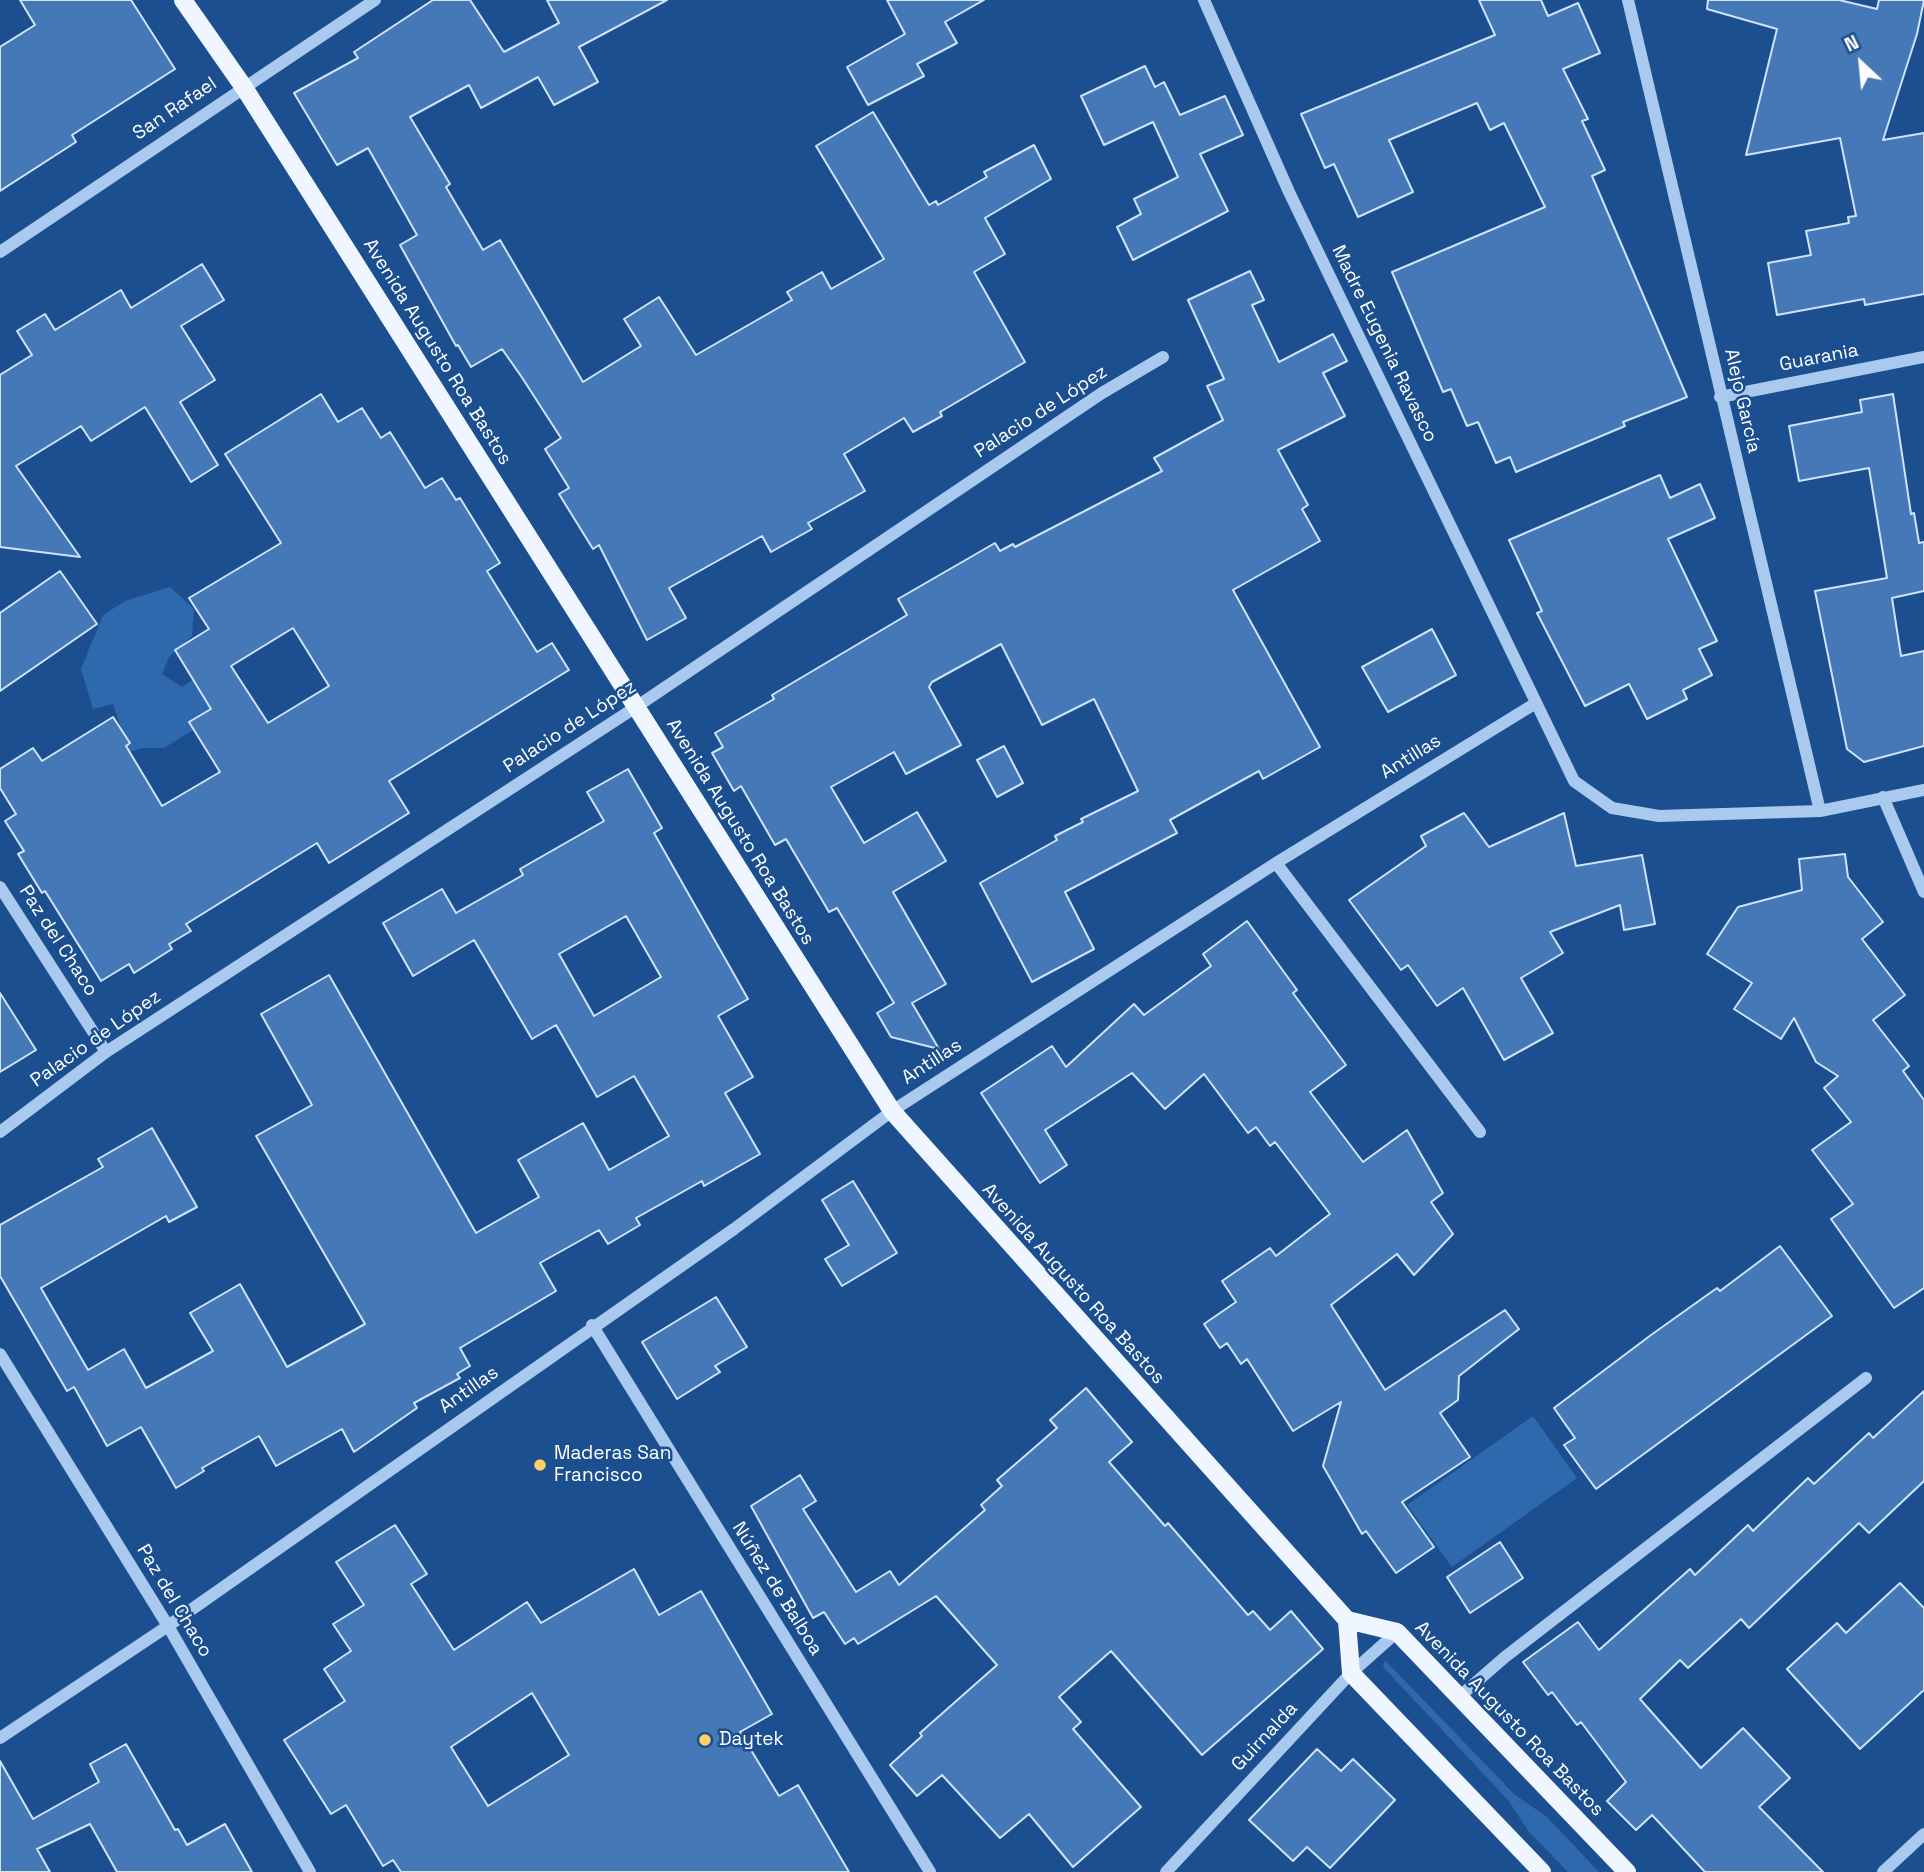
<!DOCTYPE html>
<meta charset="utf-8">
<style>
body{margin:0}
#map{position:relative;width:1924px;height:1872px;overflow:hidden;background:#1b4f8f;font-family:"Space Grotesk",sans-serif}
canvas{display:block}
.north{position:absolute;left:1826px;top:28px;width:70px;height:70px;-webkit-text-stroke:5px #1b4f8f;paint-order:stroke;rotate:334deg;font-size:19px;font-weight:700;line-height:28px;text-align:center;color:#fff}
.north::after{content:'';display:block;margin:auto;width:24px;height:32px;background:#fff;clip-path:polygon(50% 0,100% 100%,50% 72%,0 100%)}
</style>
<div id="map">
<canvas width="1924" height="1872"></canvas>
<div class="north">N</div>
</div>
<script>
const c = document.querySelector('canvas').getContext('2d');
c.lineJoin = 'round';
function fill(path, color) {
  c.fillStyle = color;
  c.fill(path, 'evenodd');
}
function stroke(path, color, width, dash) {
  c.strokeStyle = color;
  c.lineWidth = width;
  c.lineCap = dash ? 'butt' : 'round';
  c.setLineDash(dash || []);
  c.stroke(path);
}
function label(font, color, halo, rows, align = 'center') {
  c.font = font + ' "Space Grotesk",sans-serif';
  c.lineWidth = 5;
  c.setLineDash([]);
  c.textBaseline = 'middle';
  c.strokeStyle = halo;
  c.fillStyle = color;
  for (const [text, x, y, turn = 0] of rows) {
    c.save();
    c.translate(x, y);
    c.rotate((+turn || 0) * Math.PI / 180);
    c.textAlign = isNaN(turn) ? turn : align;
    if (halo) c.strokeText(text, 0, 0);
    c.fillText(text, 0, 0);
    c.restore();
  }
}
fill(new Path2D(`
 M 170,587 L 194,609 L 192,636 L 169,657 L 162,674 L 182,687 L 201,675 L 225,692 L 209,720 L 164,748 L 143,748 L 129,752 L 113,704 L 93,709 L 81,669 L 103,615 L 125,601 Z
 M 1533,1416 L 1577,1478 L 1452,1567 L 1407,1505 Z
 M 1385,1660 L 1514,1794 L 1547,1817 L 1599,1872 L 1568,1872 L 1529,1832 L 1508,1800 L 1383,1667 Z`), '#2e69ad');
const building = new Path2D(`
 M 20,0 L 131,0 L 175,69 L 72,135 L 76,142 L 0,191 L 0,47 L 35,25 Z
 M 433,0 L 470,0 L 504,52 L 559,23 L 547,0 L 667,0 L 579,47 L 598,82 L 554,105 L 538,77 L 481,108 L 469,85 L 410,117 L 450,184 L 446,187 L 483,250 L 500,240 L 583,382 L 641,346 L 624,319 L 659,297 L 696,355 L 792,300 L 787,292 L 822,272 L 831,289 L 884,259 L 816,146 L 873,112 L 929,205 L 936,201 L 938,205 L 987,177 L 984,172 L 1034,145 L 1051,179 L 985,218 L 1005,254 L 974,272 L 1025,362 L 940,412 L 942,416 L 913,432 L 904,418 L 844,454 L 865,491 L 808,523 L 812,529 L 771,552 L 762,536 L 669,588 L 686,618 L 647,640 L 599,545 L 593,549 L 559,494 L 569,488 L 545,449 L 561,438 L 521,376 L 502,349 L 471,367 L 458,345 L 456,346 L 400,245 L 417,235 L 368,148 L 337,165 L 294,93 L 358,58 L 354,52 Z
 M 887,0 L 984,0 L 945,22 L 957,43 L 917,64 L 924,76 L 868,105 L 847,67 L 905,34 Z
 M 1479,0 L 1541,0 L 1548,16 L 1578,3 L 1600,53 L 1563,69 L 1588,119 L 1582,121 L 1605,170 L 1592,176 L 1687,397 L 1623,422 L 1625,426 L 1516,472 L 1510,457 L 1496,463 L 1478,422 L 1467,426 L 1451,389 L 1443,392 L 1392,272 L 1545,207 L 1504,123 L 1490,130 L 1477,103 L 1389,140 L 1413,192 L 1358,217 L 1334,164 L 1325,168 L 1301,114 L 1495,35 Z
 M 1708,0 L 1839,0 L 1877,9 L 1879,0 L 1924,0 L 1917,34 L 1883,140 L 1924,133 L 1924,294 L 1865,305 L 1864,299 L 1777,315 L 1768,263 L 1811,255 L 1806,231 L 1849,223 L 1848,217 L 1856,216 L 1840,138 L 1746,155 L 1777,29 L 1707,9 Z
 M 1145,66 L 1155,87 L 1164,82 L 1180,115 L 1225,96 L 1243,135 L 1200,154 L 1228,211 L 1133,260 L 1117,227 L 1141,214 L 1134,199 L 1178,177 L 1153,122 L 1104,145 L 1081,96 Z
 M 202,264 L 224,300 L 181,326 L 215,380 L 180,402 L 218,465 L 191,482 L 145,407 L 91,441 L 81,426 L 16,466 L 80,557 L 0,547 L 0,375 L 32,355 L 17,331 L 45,314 L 55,330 L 121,290 L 131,308 Z
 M 1250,271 L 1264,300 L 1252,305 L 1279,362 L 1333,334 L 1347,361 L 1323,373 L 1345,416 L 1278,450 L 1308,505 L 1302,509 L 1320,541 L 1233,590 L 1320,747 L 1263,779 L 1259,771 L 1170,820 L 1177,833 L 1065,892 L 1094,949 L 1032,982 L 980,883 L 1057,840 L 1055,836 L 1083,822 L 1081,819 L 1138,791 L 1094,699 L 1042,725 L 1001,644 L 932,682 L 929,687 L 961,745 L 906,774 L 894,752 L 831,787 L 864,843 L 917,812 L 946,861 L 893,892 L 946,984 L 912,1003 L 939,1049 L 891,1037 L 877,1013 L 894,1003 L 837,908 L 829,912 L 786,839 L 775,845 L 741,786 L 734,791 L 712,753 L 723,747 L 715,733 L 774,699 L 772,695 L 907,615 L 898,599 L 995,543 L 1000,551 L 1013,544 L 1015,547 L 1162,471 L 1154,458 L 1223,420 L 1207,386 L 1224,379 L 1188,300 Z
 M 321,394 L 338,422 L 362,408 L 381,438 L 390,432 L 425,488 L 442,478 L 456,500 L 460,498 L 500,563 L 487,571 L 537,652 L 552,643 L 569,670 L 389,781 L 409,813 L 329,863 L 317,843 L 186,924 L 191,931 L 169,944 L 172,949 L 134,973 L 129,964 L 101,981 L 45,891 L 42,893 L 18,854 L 24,851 L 5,821 L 16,814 L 0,788 L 0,769 L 33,748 L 42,761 L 113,717 L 130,743 L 126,746 L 162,806 L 220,772 L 189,722 L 211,709 L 175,650 L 209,629 L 189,598 L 281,543 L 225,454 ZM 293,628 L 329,686 L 268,723 L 231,666 Z
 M 1893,394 L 1911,514 L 1914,513 L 1919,543 L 1924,542 L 1924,591 L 1892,598 L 1901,656 L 1924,651 L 1924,746 L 1864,762 L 1847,749 L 1815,591 L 1887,578 L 1869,468 L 1799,481 L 1789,426 L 1862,412 L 1860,400 Z
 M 1660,475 L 1670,498 L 1700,484 L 1715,518 L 1668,539 L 1717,641 L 1699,649 L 1712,675 L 1683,690 L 1687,699 L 1647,719 L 1629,684 L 1585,706 L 1537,613 L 1542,611 L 1509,540 Z
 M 60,571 L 97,624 L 0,691 L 0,613 Z
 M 1432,629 L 1456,675 L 1388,712 L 1362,667 Z
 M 1004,746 L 1023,783 L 997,797 L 977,760 Z
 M 628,769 L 662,828 L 654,833 L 748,999 L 718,1016 L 753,1077 L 725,1093 L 760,1154 L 704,1186 L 702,1181 L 636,1218 L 640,1225 L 608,1244 L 599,1230 L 540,1263 L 556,1291 L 460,1348 L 470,1366 L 457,1374 L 460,1378 L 414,1403 L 417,1408 L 354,1452 L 342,1429 L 276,1466 L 259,1436 L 202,1468 L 204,1471 L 176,1488 L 141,1427 L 107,1446 L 74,1387 L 67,1391 L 0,1276 L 0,1225 L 103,1167 L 98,1159 L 152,1128 L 197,1207 L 169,1222 L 166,1216 L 41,1288 L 88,1370 L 124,1349 L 146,1388 L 213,1351 L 190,1313 L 240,1284 L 287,1367 L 365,1324 L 256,1136 L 312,1105 L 261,1014 L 329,975 L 476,1233 L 539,1197 L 518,1160 L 583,1123 L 609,1170 L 669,1136 L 634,1076 L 597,1097 L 556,1025 L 532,1039 L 474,940 L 413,976 L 383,923 L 442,889 L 456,913 L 523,875 L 520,869 L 604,821 L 587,792 ZM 626,916 L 661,977 L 594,1016 L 559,954 Z
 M 1464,813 L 1489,847 L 1564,813 L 1576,866 L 1642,855 L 1655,924 L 1624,930 L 1620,905 L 1550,932 L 1563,953 L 1521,978 L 1553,1033 L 1504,1060 L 1463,988 L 1437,1006 L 1408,965 L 1401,970 L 1349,900 L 1426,846 L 1421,836 Z
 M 1845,854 L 1848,877 L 1883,922 L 1862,939 L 1905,995 L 1873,1020 L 1909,1066 L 1903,1071 L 1924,1100 L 1924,1288 L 1894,1308 L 1831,1219 L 1853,1204 L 1812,1150 L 1851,1122 L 1824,1088 L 1838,1076 L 1816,1062 L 1794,1018 L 1781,1039 L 1734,1009 L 1752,983 L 1707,954 L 1738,907 L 1802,890 L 1799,859 Z
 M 1247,921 L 1297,990 L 1293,993 L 1346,1065 L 1310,1092 L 1363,1162 L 1407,1130 L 1443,1193 L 1431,1202 L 1453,1234 L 1414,1275 L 1397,1254 L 1331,1305 L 1385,1390 L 1505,1310 L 1519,1329 L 1459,1376 L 1458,1400 L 1440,1413 L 1470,1457 L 1402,1502 L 1434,1547 L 1396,1573 L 1366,1531 L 1362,1534 L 1323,1466 L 1341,1402 L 1293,1431 L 1247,1359 L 1241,1364 L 1227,1343 L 1220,1348 L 1204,1324 L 1236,1302 L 1222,1281 L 1270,1248 L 1276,1256 L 1330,1214 L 1275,1142 L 1270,1146 L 1256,1127 L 1248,1133 L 1204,1074 L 1165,1109 L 1132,1073 L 1045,1130 L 1067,1165 L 1040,1183 L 981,1093 L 1052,1046 L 1066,1067 L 1134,1004 L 1144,1015 L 1211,966 L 1203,954 Z
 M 0,993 L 36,1050 L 0,1072 Z
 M 853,1181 L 897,1253 L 842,1286 L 825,1259 L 849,1245 L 822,1200 Z
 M 1780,1246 L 1832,1316 L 1596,1489 L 1564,1445 L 1575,1438 L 1554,1408 L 1651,1335 L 1717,1288 L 1720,1291 Z
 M 716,1297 L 747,1347 L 715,1366 L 720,1372 L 677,1399 L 642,1342 Z
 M 1086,1388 L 1132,1442 L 1109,1462 L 1165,1526 L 1168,1523 L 1248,1615 L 1253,1611 L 1270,1630 L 1291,1611 L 1323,1649 L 1202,1755 L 1111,1651 L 1059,1697 L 1081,1722 L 1073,1729 L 1141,1807 L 1073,1867 L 1029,1814 L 1000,1838 L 942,1775 L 917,1796 L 890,1765 L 922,1736 L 920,1733 L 997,1665 L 936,1596 L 858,1644 L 854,1638 L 845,1644 L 824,1612 L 813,1618 L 751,1506 L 800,1475 L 816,1501 L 803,1509 L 856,1592 L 890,1571 L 899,1585 L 985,1510 L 981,1505 L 1002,1486 L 997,1480 L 1057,1428 L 1050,1420 Z
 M 1924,1391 L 1924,1481 L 1869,1533 L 1859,1523 L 1749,1628 L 1741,1619 L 1688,1668 L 1680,1660 L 1640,1699 L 1701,1768 L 1743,1728 L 1790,1778 L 1759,1807 L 1823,1872 L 1705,1872 L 1652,1815 L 1636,1830 L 1607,1801 L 1626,1782 L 1581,1722 L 1577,1725 L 1552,1692 L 1548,1695 L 1523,1662 L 1578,1622 L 1599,1650 L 1690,1569 L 1695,1575 L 1748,1525 L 1753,1531 L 1808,1478 L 1814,1484 L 1869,1433 L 1873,1438 Z
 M 395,1525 L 427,1574 L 411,1584 L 454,1650 L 527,1602 L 541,1623 L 634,1569 L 659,1615 L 701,1591 L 772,1714 L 740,1732 L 779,1796 L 798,1785 L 849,1872 L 401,1872 L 393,1860 L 383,1866 L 346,1805 L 331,1814 L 284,1740 L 345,1701 L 324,1669 L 351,1651 L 333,1624 L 364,1605 L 336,1562 ZM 532,1693 L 569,1755 L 488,1806 L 451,1747 Z
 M 1500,1542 L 1523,1578 L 1470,1613 L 1447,1577 Z
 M 1900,1583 L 1924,1608 L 1924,1690 L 1860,1749 L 1787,1669 L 1837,1623 L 1846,1633 Z
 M 126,1744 L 175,1830 L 178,1829 L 187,1845 L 225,1824 L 252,1872 L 117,1872 L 90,1824 L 37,1849 L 50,1872 L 0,1872 L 0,1761 L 33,1819 L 99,1782 L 90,1764 Z
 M 1317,1749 L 1341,1771 L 1353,1759 L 1395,1800 L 1330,1868 L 1307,1847 L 1293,1861 L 1249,1820 Z`);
fill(building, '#4478b7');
stroke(building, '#cfe3fa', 2);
stroke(new Path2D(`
 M 1204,0 L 1289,192 L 1574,781 L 1612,808 L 1659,816 L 1820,811 L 1924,790
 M 1628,0 L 1820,811
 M 0,252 L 375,0
 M 1720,397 L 1924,357
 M 1883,797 L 1924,892
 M 1276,863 L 1480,1132
 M 0,887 L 106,1052
 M 0,1132 L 106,1052 L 636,707 L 1102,393 L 1163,357
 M 592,1325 L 930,1872
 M 0,1354 L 168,1626 L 310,1872
 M 1459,1697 L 1505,1657 L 1866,1378
 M 0,1738 L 168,1626 L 734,1229 L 892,1111 L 1276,863 L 1536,703
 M 1166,1872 L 1351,1673 L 1397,1632
 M 1883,1872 L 1924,1834`), '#a9c9ee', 12);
stroke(new Path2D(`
 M 183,0 L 243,86 L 892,1111 L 1347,1620 L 1397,1632 L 1627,1872
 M 1347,1620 L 1351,1673 L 1542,1872`), '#f0f6ff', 18);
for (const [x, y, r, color] of [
 [540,1465,7,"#ffd166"],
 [705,1740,7,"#ffd166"]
]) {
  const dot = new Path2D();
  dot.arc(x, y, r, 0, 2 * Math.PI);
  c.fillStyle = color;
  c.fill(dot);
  stroke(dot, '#1b4f8f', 2.5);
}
label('19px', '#fff', '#1b4f8f', [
 ["San Rafael",175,109,-34],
 ["Madre Eugenia Ravasco",1384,344,64],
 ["Avenida Augusto Roa Bastos",437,352,58],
 ["Guarania",1819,358,-11],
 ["Alejo García",1742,401,77],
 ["Palacio de López",1041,412,-33],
 ["Palacio de López",570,727,-33],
 ["Antillas",1411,757,-32],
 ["Avenida Augusto Roa Bastos",740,832,58],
 ["Paz del Chaco",58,941,57],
 ["Palacio de López",96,1039,-35],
 ["Antillas",932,1062,-33],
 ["Avenida Augusto Roa Bastos",1073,1284,48],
 ["Antillas",469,1390,-35],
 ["Núñez de Balboa",777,1589,58],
 ["Paz del Chaco",174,1601,59],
 ["Avenida Augusto Roa Bastos",1509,1719,46],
 ["Guirnalda",1265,1737,-47]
]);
label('19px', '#fff', '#1b4f8f', [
 ["Maderas San",554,1454],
 ["Francisco",554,1476],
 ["Daytek",719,1740]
], 'left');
</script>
